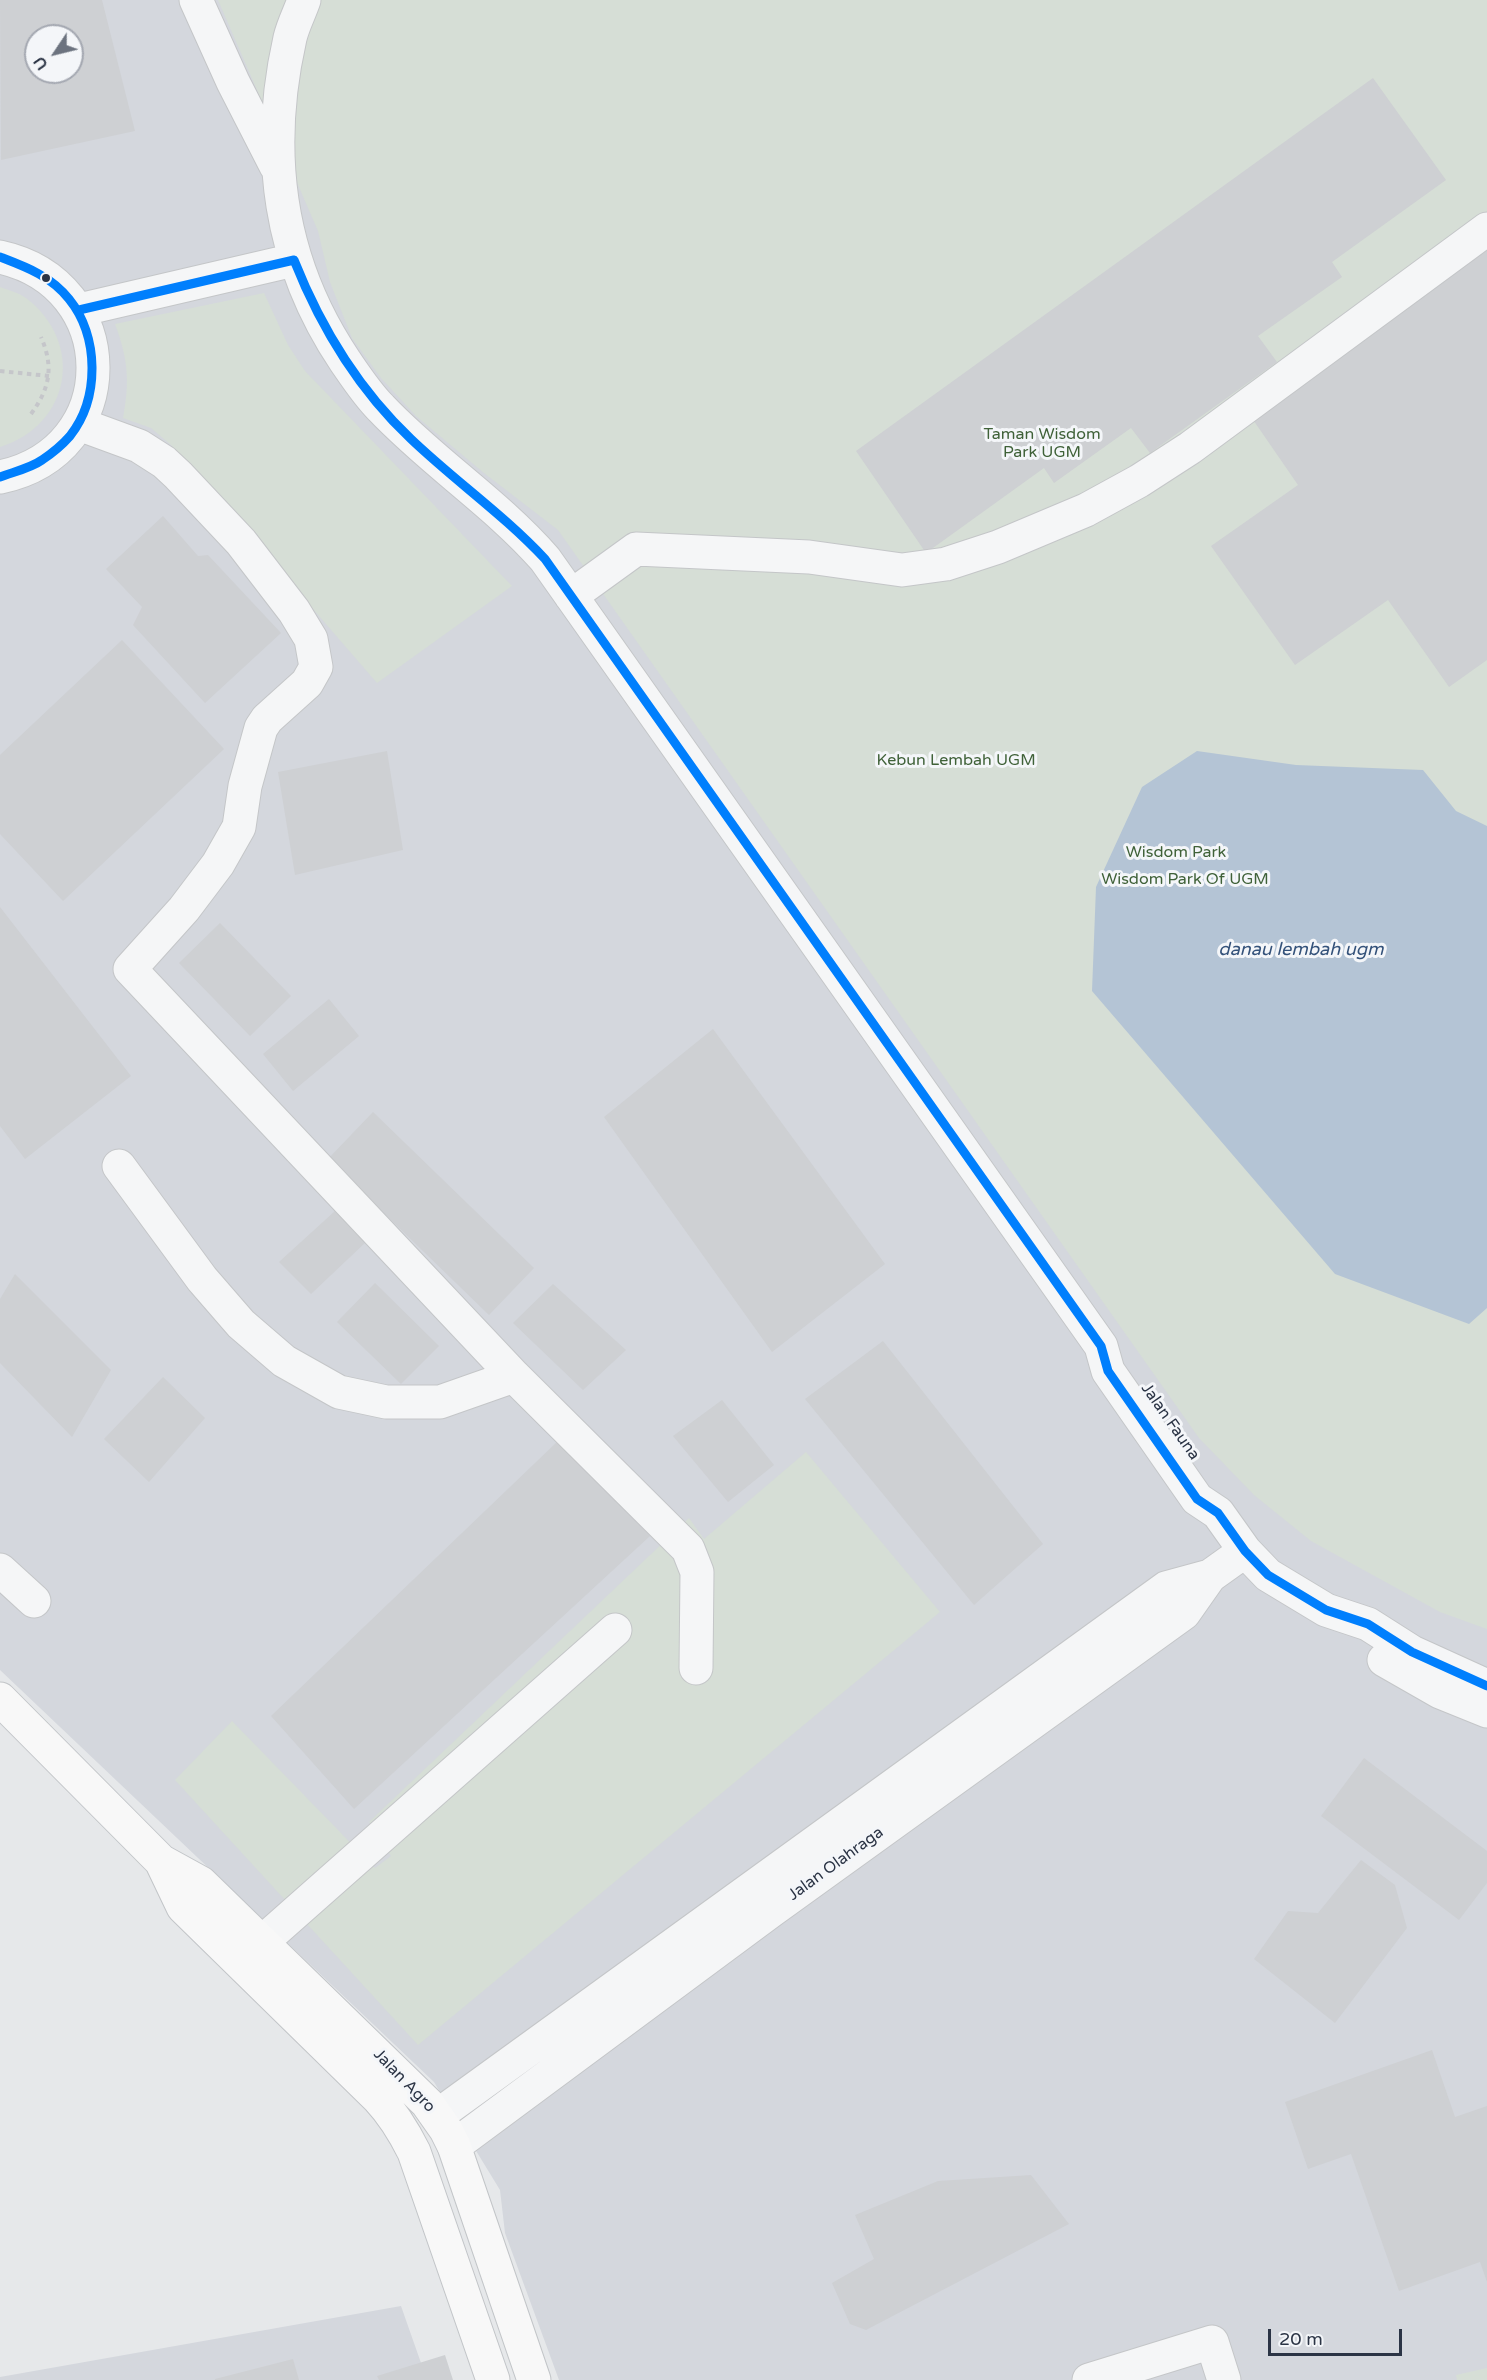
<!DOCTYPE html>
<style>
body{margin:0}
#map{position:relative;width:1487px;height:2380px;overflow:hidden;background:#e6e8ea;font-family:"Varela Round",sans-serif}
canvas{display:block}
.north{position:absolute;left:24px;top:24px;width:60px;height:60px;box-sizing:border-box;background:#f4f6f9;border:2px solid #a4a8b1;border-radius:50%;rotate:235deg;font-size:16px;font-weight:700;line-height:24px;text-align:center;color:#2b3445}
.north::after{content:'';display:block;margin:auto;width:21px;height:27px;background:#6c737f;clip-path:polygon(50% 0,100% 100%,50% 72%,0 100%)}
.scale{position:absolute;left:1268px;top:2329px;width:134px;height:27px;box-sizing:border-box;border:3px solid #2b3445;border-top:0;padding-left:8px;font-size:18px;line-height:21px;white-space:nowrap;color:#2b3445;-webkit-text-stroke:4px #f4f6f9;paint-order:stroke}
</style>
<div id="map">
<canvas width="1487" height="2380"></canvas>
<div class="north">U</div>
<div class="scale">20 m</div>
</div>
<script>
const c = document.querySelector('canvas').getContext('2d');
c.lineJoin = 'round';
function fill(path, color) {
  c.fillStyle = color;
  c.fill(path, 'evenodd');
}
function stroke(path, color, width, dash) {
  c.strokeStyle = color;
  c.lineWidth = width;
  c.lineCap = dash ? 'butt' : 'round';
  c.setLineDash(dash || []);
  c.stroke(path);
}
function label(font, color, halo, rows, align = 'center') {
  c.font = font + ' "Varela Round",sans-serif';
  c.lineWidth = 6;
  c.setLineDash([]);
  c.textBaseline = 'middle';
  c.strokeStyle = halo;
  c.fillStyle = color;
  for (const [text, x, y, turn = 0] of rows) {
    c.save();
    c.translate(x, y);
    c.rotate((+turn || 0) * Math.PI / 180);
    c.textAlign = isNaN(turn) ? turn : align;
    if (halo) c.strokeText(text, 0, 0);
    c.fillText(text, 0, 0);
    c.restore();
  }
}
fill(new Path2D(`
 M 0,0 L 1487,0 L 1487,2380 L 559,2380 L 505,2233 L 500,2190 L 434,2082 L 0,1670 ZM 36,36 L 72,36 L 72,72 L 36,72 Z
 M 401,2306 L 427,2380 L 0,2380 L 0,2377 Z`), '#d4d7dd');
fill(new Path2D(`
 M 218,0 L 1487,0 L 1487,1629 L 1440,1612 L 1311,1541 L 1254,1495 L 1199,1438 L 558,530 L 484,473 L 416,416 L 381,378 L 352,338 L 330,282 L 318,231 Z
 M 0,287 C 8,290 19,293 26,298 C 85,343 71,425 0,447 Z
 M 264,293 L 288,345 L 305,371 L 512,586 L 377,683 L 171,445 L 151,428 L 123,418 C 130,381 128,359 115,324 Z
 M 806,1452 L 940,1612 L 418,2045 L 175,1780 L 232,1721 L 375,1868 L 391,1856 L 369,1822 L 689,1518 L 704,1539 Z
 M 1487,2368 L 1487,2380 L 1457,2380 L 1456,2375 Z`), '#d6ded6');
fill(new Path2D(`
 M 1197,751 L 1296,765 L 1423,770 L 1456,811 L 1487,826 L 1487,1308 L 1469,1324 L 1335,1274 L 1092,991 L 1096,887 L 1142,787 Z`), '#b4c4d5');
fill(new Path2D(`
 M 0,0 L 102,0 L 135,131 L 1,160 ZM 36,36 L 72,36 L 72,72 L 36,72 Z
 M 1373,78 L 1446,180 L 1332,262 L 1342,277 L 1258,336 L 1277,362 L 1150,453 L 1131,428 L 1054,483 L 1044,468 L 926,553 L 856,451 Z
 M 1487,241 L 1487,660 L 1449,687 L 1388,600 L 1295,665 L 1211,546 L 1298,485 L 1247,411 Z
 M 163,516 L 198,556 L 208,555 L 281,633 L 205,703 L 133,625 L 142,607 L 106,569 Z
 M 122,640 L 224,749 L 63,901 L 0,834 L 0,755 Z
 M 387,751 L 403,850 L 295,875 L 278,772 Z
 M 0,907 L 131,1076 L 25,1159 L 0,1126 Z
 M 220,923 L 291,996 L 250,1036 L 179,963 Z
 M 329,999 L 359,1036 L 293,1091 L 263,1054 Z
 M 713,1029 L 885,1264 L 772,1352 L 604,1117 Z
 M 373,1112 L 534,1268 L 489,1315 L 328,1159 Z
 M 335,1211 L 367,1241 L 311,1294 L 279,1262 Z
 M 15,1274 L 111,1370 L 72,1437 L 0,1363 L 0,1299 Z
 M 375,1283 L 439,1346 L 401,1384 L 337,1322 Z
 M 553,1284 L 626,1350 L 583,1390 L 513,1323 Z
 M 883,1341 L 1043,1544 L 974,1605 L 805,1399 Z
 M 163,1377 L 205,1418 L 149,1482 L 104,1439 Z
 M 722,1400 L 774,1465 L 728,1502 L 673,1436 Z
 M 558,1441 L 650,1536 L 354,1809 L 271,1716 Z
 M 1364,1758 L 1487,1851 L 1487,1883 L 1459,1920 L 1321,1816 Z
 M 1361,1860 L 1395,1885 L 1407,1928 L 1335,2023 L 1254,1959 L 1288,1911 L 1318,1913 Z
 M 1432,2050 L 1455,2117 L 1487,2106 L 1487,2282 L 1480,2262 L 1399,2291 L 1351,2154 L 1308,2169 L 1285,2102 Z
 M 1031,2175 L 1069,2224 L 866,2330 L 850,2324 L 832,2283 L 874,2259 L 855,2215 L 938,2181 Z
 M 445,2355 L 453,2380 L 379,2380 L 377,2376 Z
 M 293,2359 L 299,2380 L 215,2380 L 215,2379 Z`), '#ced0d3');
const minor = new Path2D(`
 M 196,0 L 233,82 L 276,166
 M 304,0 C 300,12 293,25 290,38 C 264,153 279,263 345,361 C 356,377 367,394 381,408 C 432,462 496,503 545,559 L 1101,1346 L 1108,1371 L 1197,1499 L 1218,1513 L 1245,1551 L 1268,1575 L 1326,1610 L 1368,1624 L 1412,1652 L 1487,1686
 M 0,257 C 123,284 125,451 0,477
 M 79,310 L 294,260
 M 79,424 L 139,446 L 164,462 L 178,475 L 241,542 L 294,611 L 311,639 L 316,667 L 307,683 L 267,719 L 261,728 L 245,786 L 239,827 L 218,864 L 184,909 L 130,969 L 514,1376 L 688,1549 L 697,1572 L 696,1668
 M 571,596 L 636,549 L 809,557 L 902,570 L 946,564 L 998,547 L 1086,510 L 1139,481 L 1190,448 L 1487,229
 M 119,1166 L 202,1279 L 241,1324 L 284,1361 L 339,1392 L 386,1402 L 440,1402 L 514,1376
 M 0,1570 L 34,1601
 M 1384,1660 L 1440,1692 L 1487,1711
 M 262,1942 L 615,1630
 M 437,2116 L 1166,1588 L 1210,1576
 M 454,2146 L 771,1911 L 1184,1613 L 1210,1576 L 1245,1551
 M 1089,2380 L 1212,2342 L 1224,2380`);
const major = new Path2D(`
 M 0,1699 L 161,1861 L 201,1883 L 427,2103 L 446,2130 L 454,2146 L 534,2380
 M 161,1861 L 183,1907 L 378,2098 C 394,2115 404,2132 414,2152 L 493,2380`);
stroke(minor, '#c4c6c8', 35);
stroke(major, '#c2c5c8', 35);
stroke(new Path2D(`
 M 0,371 L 49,376
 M 31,414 C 50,388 54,367 41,337`), '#c5c6ca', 4, [4.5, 4.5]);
stroke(minor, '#f5f6f7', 33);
stroke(major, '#f8f8f8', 33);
stroke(new Path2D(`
 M 0,257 C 26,267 51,276 69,299 C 99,336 100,398 70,436 C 63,444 51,454 42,460 C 31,468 13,472 0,477
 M 79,310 L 294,260 C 321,328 358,389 411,439 C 455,481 504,515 545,559 L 1101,1346 L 1108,1371 L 1197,1499 L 1218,1513 L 1245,1551 L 1268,1575 L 1326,1610 L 1368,1624 L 1412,1652 L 1487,1686`), '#007ffd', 9);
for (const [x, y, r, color] of [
 [46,278,5,"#2b3445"]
]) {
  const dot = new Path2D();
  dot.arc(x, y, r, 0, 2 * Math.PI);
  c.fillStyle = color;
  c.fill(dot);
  stroke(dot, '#f4f6f9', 2);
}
label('16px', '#3f6138', '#f4f6f9', [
 ["Taman Wisdom",1042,435],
 ["Park UGM",1042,453],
 ["Kebun Lembah UGM",956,761],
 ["Wisdom Park",1176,853],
 ["Wisdom Park Of UGM",1185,880]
]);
label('16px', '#2b3445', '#f4f6f9', [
 ["Jalan Fauna",1170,1422,55],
 ["Jalan Olahraga",836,1864,-36],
 ["Jalan Agro",404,2081,46]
]);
label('italic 18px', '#34527a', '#f4f6f9', [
 ["danau lembah ugm",1301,950]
]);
</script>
